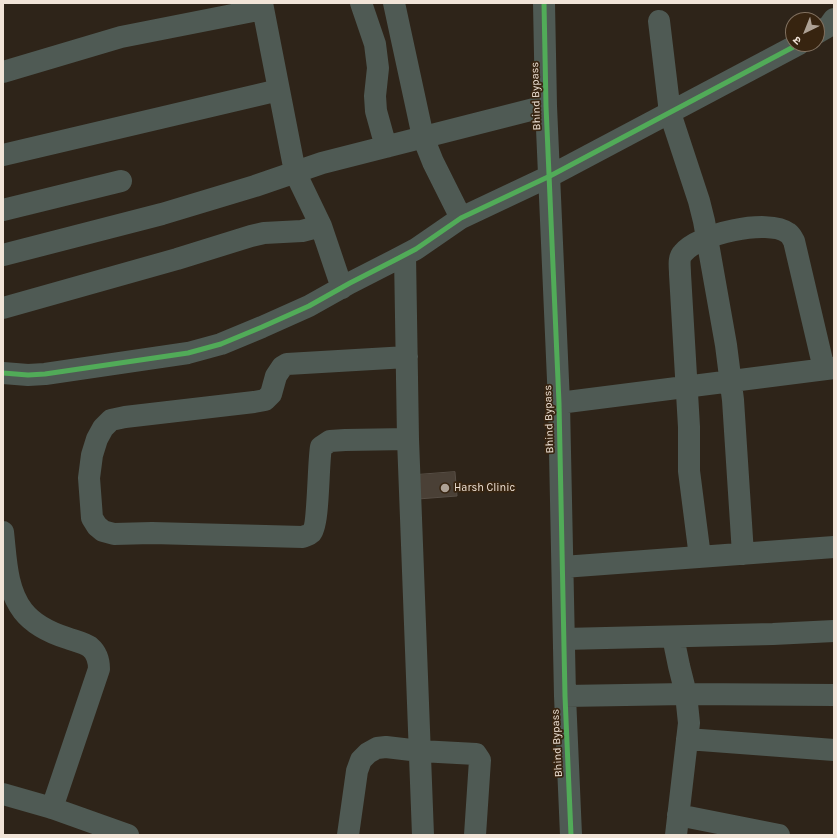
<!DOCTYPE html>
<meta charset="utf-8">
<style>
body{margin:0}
#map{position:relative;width:837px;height:838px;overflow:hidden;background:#2e2419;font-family:Karla,"Noto Sans Devanagari",sans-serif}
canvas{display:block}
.frame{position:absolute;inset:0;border:4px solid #f1e4d8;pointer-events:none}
.north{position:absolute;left:785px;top:12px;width:40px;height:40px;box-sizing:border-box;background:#372410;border:1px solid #817160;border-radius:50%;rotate:223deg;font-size:11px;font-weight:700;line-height:16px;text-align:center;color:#f1e4d8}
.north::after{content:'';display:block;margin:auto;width:14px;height:18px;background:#ada195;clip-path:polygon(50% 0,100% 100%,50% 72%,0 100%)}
</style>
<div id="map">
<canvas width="837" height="838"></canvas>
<div class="frame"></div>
<div class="north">उ</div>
</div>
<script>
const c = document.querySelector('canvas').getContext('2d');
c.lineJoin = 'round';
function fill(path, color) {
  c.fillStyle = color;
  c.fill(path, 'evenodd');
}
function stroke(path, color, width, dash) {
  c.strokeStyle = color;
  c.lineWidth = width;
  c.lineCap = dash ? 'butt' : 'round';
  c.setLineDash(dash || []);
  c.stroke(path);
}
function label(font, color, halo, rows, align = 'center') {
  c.font = font + ' Karla,sans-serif';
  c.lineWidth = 3.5;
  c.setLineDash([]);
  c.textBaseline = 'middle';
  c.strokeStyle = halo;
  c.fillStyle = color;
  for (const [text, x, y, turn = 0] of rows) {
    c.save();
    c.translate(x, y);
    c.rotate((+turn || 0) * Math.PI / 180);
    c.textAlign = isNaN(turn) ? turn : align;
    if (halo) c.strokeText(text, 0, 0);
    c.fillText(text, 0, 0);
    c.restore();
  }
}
const building = new Path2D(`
 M 455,472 L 457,496 L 418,499 L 416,475 Z`);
fill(building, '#4a4036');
stroke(building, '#574e45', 1);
stroke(new Path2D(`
 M 262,3 L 295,172 L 321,226 L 342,288
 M 361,3 L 375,44 L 378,68 L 375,96 L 376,111 L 386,147
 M 394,3 L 423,137 L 433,162 L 461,218
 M 544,3 L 546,106 L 559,403 L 565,696 L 571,835
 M 659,21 L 670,113 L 699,201 L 704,221 L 726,345 L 733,400 L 743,554
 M 817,33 L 829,26 L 834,19
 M 3,72 L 121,37 L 263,9
 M 3,155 L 279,90
 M 3,210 L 121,181
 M 3,255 L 162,214 L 255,186 L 322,163 L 546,106
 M 405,255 L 408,439 L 423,835
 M 3,308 L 177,259 L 251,236 L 264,233 L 302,231 L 321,226
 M 407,357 L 287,364 L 282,367 L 276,376 L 271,394 L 265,400 L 254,402 L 125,417 L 111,420 L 103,428 L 97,439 L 92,455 L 89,478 L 92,518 L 97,526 L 103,531 L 114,534 L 152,533 L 303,537 C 305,536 309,535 311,533 C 319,526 318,463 321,447 L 330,441 L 345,440 L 408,439
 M 3,373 L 28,375 L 45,374 L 188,353 L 221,344 L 262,327 L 309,306 L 350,283 L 395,260 L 416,249 L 461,218 L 550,176 L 799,44
 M 559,403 L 834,368
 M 3,532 C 6,558 6,589 23,611 C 34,625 51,633 67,638 C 75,641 84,643 90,647 C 97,653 99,661 99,669 L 52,808
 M 700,557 L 689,471 L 689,427 L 680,274 C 680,267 678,258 683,253 C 698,234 768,218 788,233 C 791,235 792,238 794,241 L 824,369
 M 563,567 L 834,547
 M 673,637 L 679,666 L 686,694 L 689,723 L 676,835
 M 564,639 L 773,634 L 834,631
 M 565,696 L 686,694 L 834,695
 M 687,739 L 834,750
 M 3,794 L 52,808 L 128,835
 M 678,815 L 779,835
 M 348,835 L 357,771 L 361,760 L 368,753 L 377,748 L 386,747 L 420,751 L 476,754 L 480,760 L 475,835`), '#4f5a54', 22);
stroke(new Path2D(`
 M 544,3 L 546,106 L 559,403 L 565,696 L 571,835
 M 3,373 L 28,375 L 45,374 L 188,353 L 221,344 L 262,327 L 309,306 L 350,283 L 395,260 L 416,249 L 461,218 L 550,176 L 799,44`), '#51ab58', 5);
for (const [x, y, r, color] of [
 [445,488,5,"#ada195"]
]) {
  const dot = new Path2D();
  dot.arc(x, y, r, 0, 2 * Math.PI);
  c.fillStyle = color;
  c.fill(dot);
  stroke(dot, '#372410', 1.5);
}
label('11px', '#f1e4d8', '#372410', [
 ["Bhind Bypass",536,96,-92],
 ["Bhind Bypass",549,419,-92],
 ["Bhind Bypass",557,743,-93]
]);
label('11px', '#f1e4d8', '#372410', [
 ["Harsh Clinic",454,488]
], 'left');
</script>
